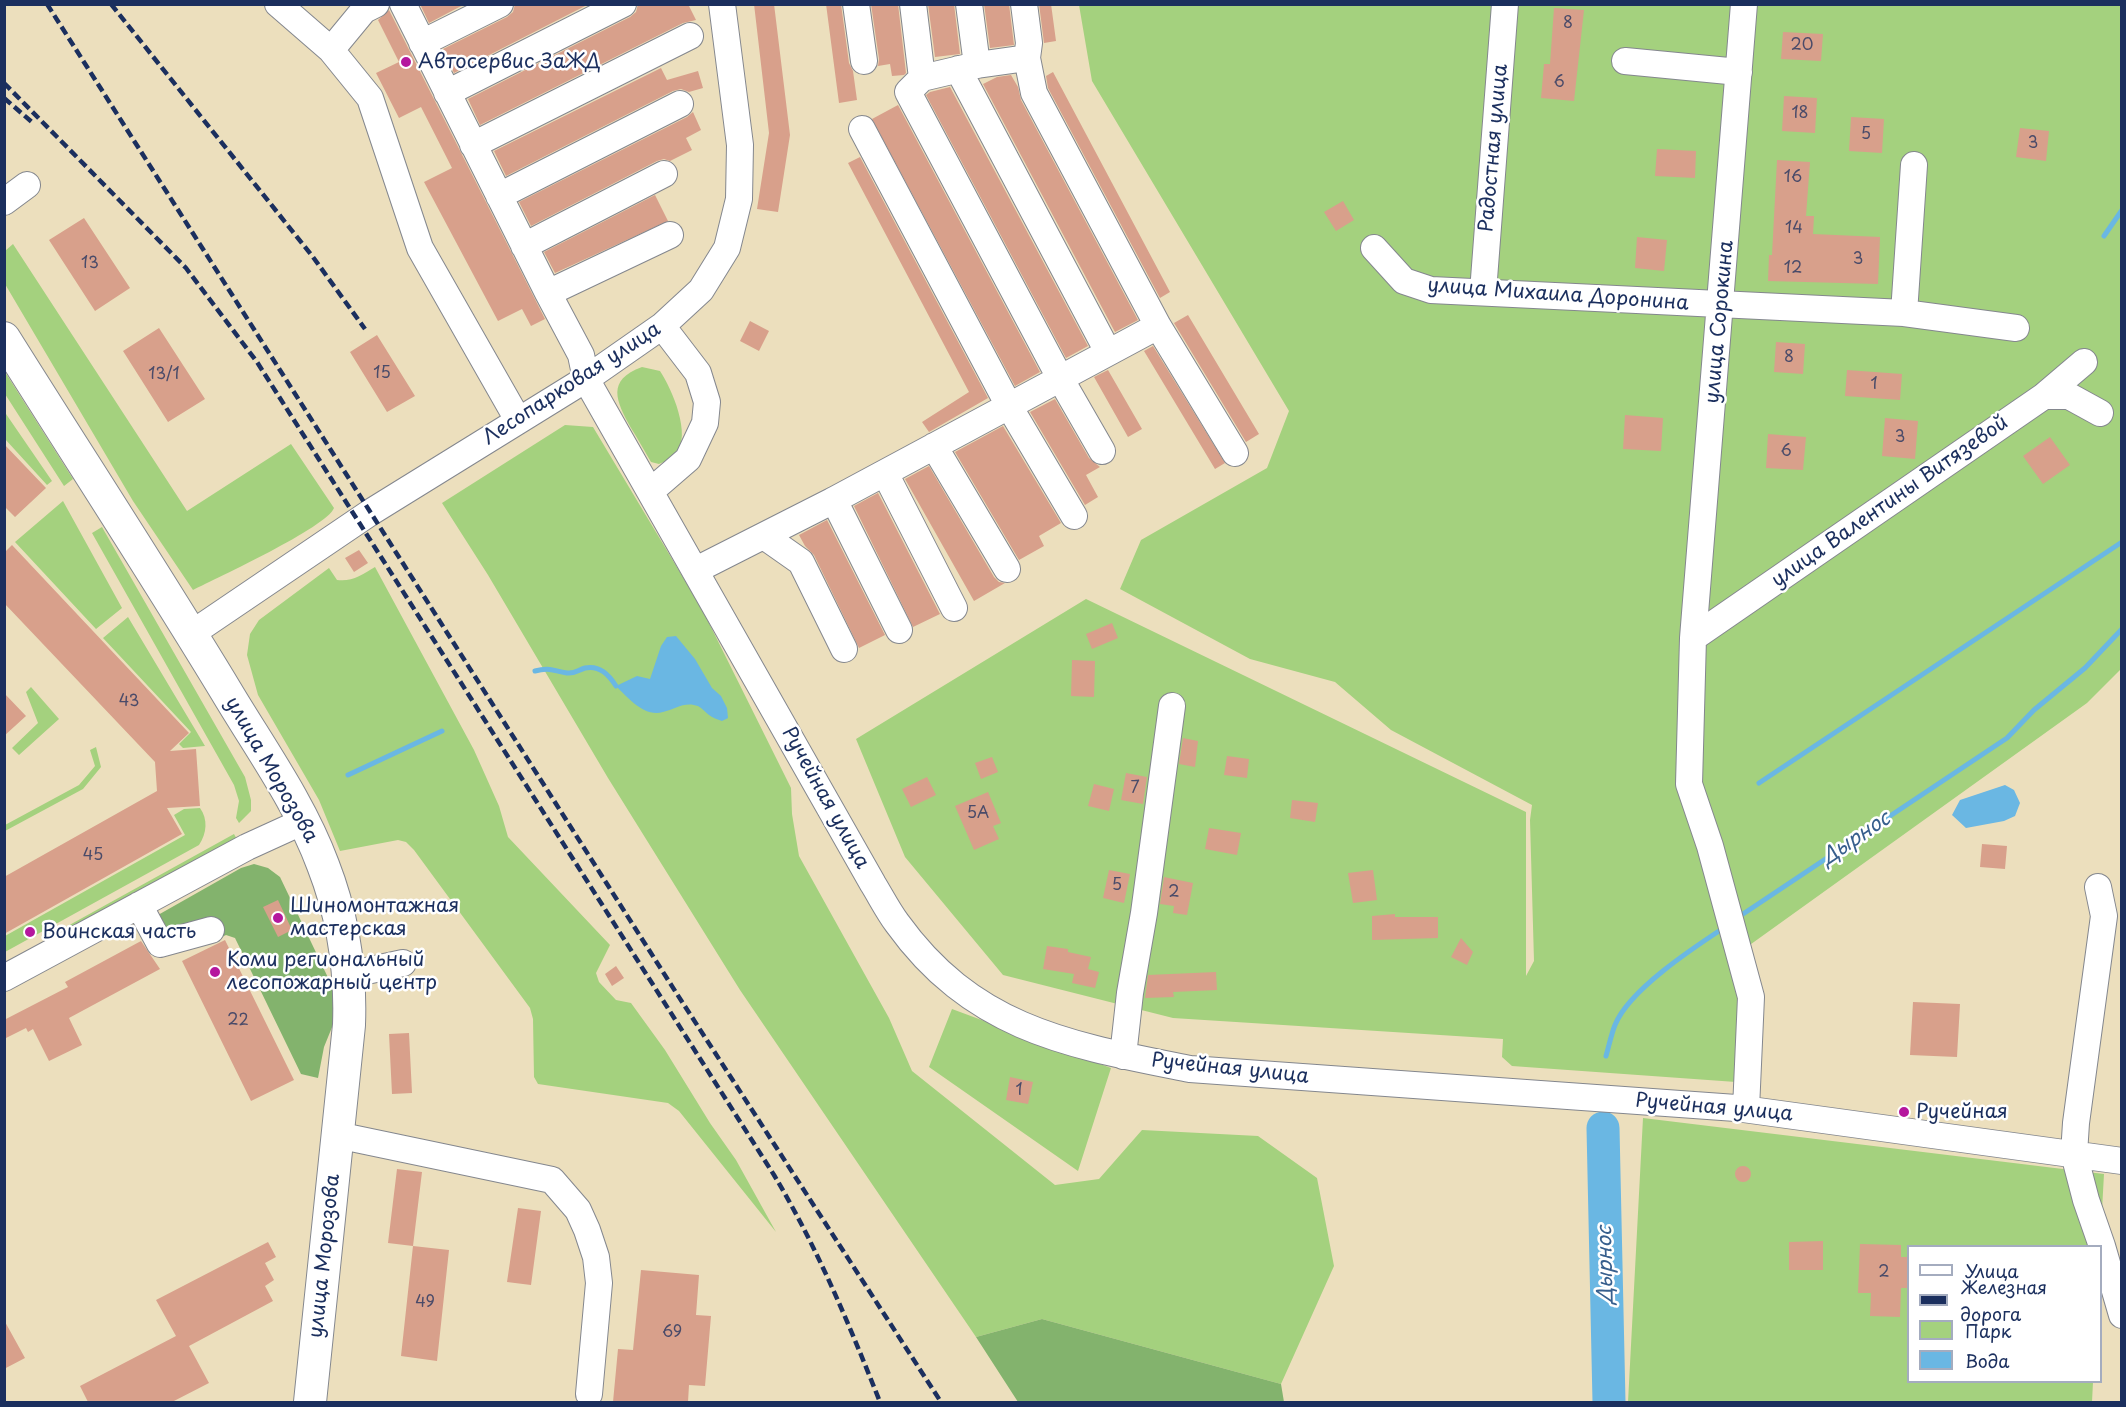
<!DOCTYPE html>
<meta charset="utf-8">
<style>
body{margin:0}
#map{position:relative;width:2126px;height:1407px;overflow:hidden;background:#ecdfbd;font-family:"Playpen Sans",sans-serif}
canvas{display:block}
.frame{position:absolute;inset:0;border:6px solid #1b2f5e;pointer-events:none}
.legend{position:absolute;left:1907px;top:1245px;width:195px;height:138px;box-sizing:border-box;background:#fff;border:2px solid #a4acbf;margin:0;padding:8px 10px;list-style:none;font-size:18px;color:#1b2f5e}
.legend li{display:flex;align-items:center;gap:12px;height:30px}
.legend b{width:30px;border:2px solid #a4acbf}
</style>
<div id="map">
<canvas width="2126" height="1407"></canvas>
<div class="frame"></div>
<ul class="legend">
<li><b style="height:8px;background:#fff"></b>Улица</li>
<li><b style="height:8px;background:#1b2f5e"></b>Железная дорога</li>
<li><b style="height:16px;background:#a4d17e"></b>Парк</li>
<li><b style="height:16px;background:#6ab7e3"></b>Вода</li>
</ul>
</div>
<script>
const c = document.querySelector('canvas').getContext('2d');
c.lineJoin = 'round';
function fill(path, color) {
  c.fillStyle = color;
  c.fill(path, 'evenodd');
}
function stroke(path, color, width, dash) {
  c.strokeStyle = color;
  c.lineWidth = width;
  c.lineCap = dash ? 'butt' : 'round';
  c.setLineDash(dash || []);
  c.stroke(path);
}
function label(font, color, halo, rows, align = 'center') {
  c.font = font + ' "Playpen Sans",sans-serif';
  c.lineWidth = 5;
  c.setLineDash([]);
  c.textBaseline = 'middle';
  c.strokeStyle = halo;
  c.fillStyle = color;
  for (const [text, x, y, turn = 0] of rows) {
    c.save();
    c.translate(x, y);
    c.rotate((+turn || 0) * Math.PI / 180);
    c.textAlign = isNaN(turn) ? turn : align;
    if (halo) c.strokeText(text, 0, 0);
    c.fillText(text, 0, 0);
    c.restore();
  }
}
fill(new Path2D(`
 M 1079,5 L 2121,5 L 2121,669 L 2087,703 L 1733,957 L 1743,997 L 1736,1082 L 1512,1066 L 1502,1057 L 1503,1039 L 1173,1018 L 1003,975 L 905,857 L 856,739 L 1086,599 L 1526,812 L 1526,976 L 1534,961 L 1530,820 L 1532,805 L 1391,730 L 1335,682 L 1250,659 L 1120,589 L 1141,540 L 1267,468 L 1289,411 L 1092,81 Z
 M 13,244 L 187,511 L 291,444 L 334,508 C 327,527 217,578 193,590 L 133,501 L 5,284 L 5,251 Z
 M 642,367 L 660,371 C 672,389 692,435 676,454 C 672,459 665,461 659,464 L 651,462 C 644,450 638,439 631,428 C 616,401 606,380 642,367 Z
 M 5,372 L 73,479 L 64,486 L 5,394 Z
 M 4,411 L 52,481 L 47,485 L 5,439 Z
 M 565,425 L 593,427 L 702,609 L 791,788 L 792,814 L 799,856 L 889,1018 L 912,1071 L 1055,1185 L 1099,1179 L 1142,1130 L 1258,1136 L 1317,1178 L 1334,1266 L 1281,1384 L 1042,1319 L 976,1337 L 740,990 L 608,778 L 488,575 L 442,503 Z
 M 63,501 L 122,608 L 96,629 L 15,542 Z
 M 102,527 L 245,777 L 251,800 L 251,811 L 239,823 L 236,818 L 239,801 L 234,785 L 92,533 Z
 M 375,567 L 474,750 L 499,806 L 508,837 L 610,945 L 596,973 L 599,982 L 616,1000 L 631,1003 L 665,1050 L 710,1123 L 736,1160 L 776,1232 L 679,1111 L 668,1103 L 538,1084 L 534,1077 L 533,1019 L 530,1008 L 414,850 L 406,842 L 398,840 L 340,851 L 319,800 L 258,695 L 247,655 L 250,634 L 259,620 L 329,568 L 337,580 C 352,582 362,575 375,567 Z
 M 128,617 L 205,746 L 183,748 L 179,744 L 191,732 L 103,638 Z
 M 31,687 L 59,719 L 19,755 L 12,748 L 38,723 L 26,692 Z
 M 96,747 L 101,767 L 83,789 L 5,831 L 5,825 L 79,785 L 95,766 L 90,750 Z
 M 200,808 C 208,819 207,833 199,845 L 5,952 L 5,936 L 185,835 L 174,815 L 184,809 Z
 M 234,834 L 240,845 L 60,942 L 55,933 Z
 M 952,1009 L 1111,1068 L 1078,1171 L 929,1067 Z
 M 1643,1118 L 2104,1174 L 2100,1246 L 1908,1246 L 1908,1382 L 2093,1382 L 2092,1402 L 1628,1402 Z`), '#a4d17e');
fill(new Path2D(`
 M 254,864 L 268,868 L 280,877 L 332,986 L 339,1010 L 324,1047 L 318,1078 L 301,1074 L 235,938 L 226,935 C 205,945 189,952 166,950 L 158,915 L 241,868 Z
 M 1042,1319 L 1281,1384 L 1284,1402 L 1018,1402 L 976,1337 Z`), '#83b36d');
fill(new Path2D(`
 M 676,636 L 695,659 L 712,688 L 721,696 L 727,708 L 728,718 L 722,721 C 717,719 713,718 709,715 C 706,713 702,708 698,706 C 685,701 675,709 663,712 C 645,718 627,697 616,686 L 637,676 L 650,679 L 661,646 L 667,637 Z
 M 2005,785 L 2014,790 L 2020,803 L 2015,816 L 2004,821 L 1966,828 L 1952,815 L 1960,800 Z`), '#6ab7e3');
stroke(new Path2D(`
 M 2104,236 L 2122,210
 M 535,671 C 550,667 553,671 567,673 C 575,674 578,670 585,668 C 600,665 609,675 616,686
 M 348,775 L 442,731
 M 1759,783 L 2122,542
 M 1737,918 L 2007,738 L 2034,710 L 2085,668 L 2122,629
 M 1606,1056 C 1609,1046 1611,1035 1615,1025 C 1629,990 1693,948 1725,927`), '#6ab7e3', 5);
stroke(new Path2D(`
 M 1603,1128 L 1609,1402`), '#6ab7e3', 33);
fill(new Path2D(`
 M 420,4 L 465,4 L 429,23 Z
 M 515,4 L 589,4 L 454,73 L 443,49 L 507,17 L 513,12 Z
 M 638,4 L 688,4 L 696,20 L 683,23 L 480,125 L 468,99 L 630,17 L 636,12 Z
 M 754,4 L 774,4 L 790,135 L 778,212 L 757,209 L 769,133 Z
 M 826,4 L 841,4 L 849,63 L 853,71 L 857,100 L 839,103 Z
 M 871,4 L 898,4 L 906,73 L 904,75 L 892,76 L 890,64 L 878,66 L 879,59 Z
 M 928,4 L 954,4 L 960,54 L 935,57 Z
 M 984,4 L 1009,4 L 1014,45 L 990,48 Z
 M 1039,4 L 1051,4 L 1056,41 L 1044,43 Z
 M 1554,8 L 1584,10 L 1574,101 L 1541,98 L 1544,64 L 1550,64 Z
 M 389,10 L 545,319 L 531,326 L 522,309 L 498,321 L 424,182 L 452,168 L 421,107 L 399,118 L 376,73 L 399,62 L 378,20 Z
 M 1783,32 L 1823,34 L 1821,61 L 1781,59 Z
 M 661,68 L 667,80 L 698,71 L 703,88 L 689,92 L 681,89 L 673,91 L 506,176 L 494,151 Z
 M 1053,72 L 1170,292 L 1160,298 L 1048,88 L 1046,76 Z
 M 1011,75 L 1018,87 L 1021,100 L 1138,320 L 1115,332 L 983,84 L 997,77 Z
 M 950,87 L 1088,346 L 1066,358 L 926,95 L 930,92 Z
 M 1784,96 L 1817,98 L 1815,133 L 1782,131 Z
 M 898,105 L 1040,372 L 1015,386 L 872,119 Z
 M 693,112 L 701,130 L 686,138 L 692,150 L 670,161 L 664,159 L 657,161 L 531,226 L 519,202 L 687,117 Z
 M 1851,117 L 1884,119 L 1882,153 L 1849,151 Z
 M 2020,128 L 2049,131 L 2046,161 L 2016,157 Z
 M 1657,149 L 1696,151 L 1695,178 L 1655,176 Z
 M 860,157 L 988,398 L 929,432 L 922,422 L 969,392 L 848,163 Z
 M 1777,160 L 1810,162 L 1806,216 L 1814,216 L 1813,234 L 1880,237 L 1878,284 L 1768,281 L 1769,255 L 1772,255 Z
 M 655,195 L 668,221 L 555,273 L 544,252 Z
 M 1343,201 L 1354,220 L 1336,231 L 1324,212 Z
 M 84,218 L 130,288 L 95,311 L 49,240 Z
 M 1637,237 L 1667,240 L 1664,271 L 1635,268 Z
 M 1188,315 L 1259,434 L 1246,442 L 1174,323 Z
 M 750,321 L 769,331 L 759,351 L 740,341 Z
 M 159,328 L 205,399 L 168,422 L 123,351 Z
 M 377,335 L 415,396 L 387,412 L 350,352 Z
 M 1776,342 L 1805,344 L 1803,374 L 1774,372 Z
 M 1153,346 L 1225,463 L 1215,469 L 1144,351 Z
 M 1108,370 L 1142,429 L 1128,437 L 1094,377 Z
 M 1847,370 L 1902,374 L 1900,400 L 1845,396 Z
 M 1055,399 L 1089,458 L 1100,467 L 1086,475 L 1098,497 L 1085,505 L 1030,412 Z
 M 1625,415 L 1663,418 L 1661,451 L 1623,449 Z
 M 1885,418 L 1918,421 L 1915,459 L 1882,456 Z
 M 1003,426 L 1061,523 L 1039,536 L 1044,546 L 1019,560 L 955,452 Z
 M 1768,434 L 1806,437 L 1803,470 L 1766,468 Z
 M 2050,437 L 2070,465 L 2043,484 L 2023,456 Z
 M 4,444 L 46,488 L 15,517 L 4,506 Z
 M 929,466 L 994,577 L 999,582 L 1005,583 L 974,601 L 905,479 Z
 M 878,493 L 940,614 L 913,627 L 854,506 Z
 M 827,520 L 885,635 L 859,648 L 814,555 L 805,546 L 799,535 Z
 M 12,545 L 189,733 L 170,751 L 196,749 L 200,806 L 167,808 L 182,834 L 4,934 L 4,877 L 157,791 L 155,762 L 4,603 L 4,553 Z
 M 359,550 L 368,563 L 354,572 L 345,558 Z
 M 1112,623 L 1118,638 L 1092,649 L 1086,634 Z
 M 1072,660 L 1095,661 L 1094,697 L 1071,696 Z
 M 4,693 L 26,716 L 4,736 Z
 M 1183,738 L 1198,741 L 1195,767 L 1179,764 Z
 M 1227,756 L 1249,759 L 1247,778 L 1224,775 Z
 M 992,757 L 998,772 L 981,779 L 975,763 Z
 M 1126,773 L 1147,777 L 1143,804 L 1121,800 Z
 M 927,777 L 936,795 L 911,807 L 902,789 Z
 M 1094,784 L 1114,789 L 1109,811 L 1088,806 Z
 M 988,792 L 1001,823 L 993,826 L 999,839 L 974,850 L 955,806 Z
 M 1292,800 L 1318,803 L 1315,822 L 1290,818 Z
 M 1209,828 L 1241,833 L 1237,855 L 1205,849 Z
 M 1982,844 L 2007,846 L 2005,869 L 1980,867 Z
 M 1109,870 L 1130,874 L 1124,903 L 1103,898 Z
 M 1373,870 L 1377,900 L 1353,903 L 1348,873 Z
 M 1164,877 L 1193,883 L 1187,915 L 1173,913 L 1174,906 L 1160,904 Z
 M 278,900 L 292,930 L 278,937 L 263,907 Z
 M 1395,914 L 1395,917 L 1438,917 L 1438,938 L 1372,940 L 1372,916 Z
 M 1461,938 L 1473,952 L 1467,965 L 1451,957 Z
 M 225,940 L 294,1080 L 251,1101 L 182,961 Z
 M 141,941 L 160,969 L 69,1018 L 82,1045 L 49,1061 L 33,1029 L 28,1032 L 26,1028 L 4,1039 L 4,1020 L 68,987 L 65,982 Z
 M 1047,946 L 1068,949 L 1068,952 L 1091,957 L 1088,969 L 1099,972 L 1095,988 L 1072,983 L 1074,974 L 1043,969 Z
 M 616,966 L 624,978 L 612,986 L 605,974 Z
 M 1216,972 L 1217,990 L 1173,992 L 1174,997 L 1145,998 L 1148,975 Z
 M 1913,1002 L 1960,1004 L 1957,1057 L 1910,1055 Z
 M 409,1033 L 412,1093 L 392,1094 L 389,1034 Z
 M 1010,1077 L 1033,1082 L 1028,1104 L 1006,1100 Z
 M1735 1174a8 8 0 1 1 16 0a8 8 0 1 1-16 0Z
 M 397,1169 L 422,1172 L 413,1246 L 388,1243 Z
 M 518,1208 L 541,1211 L 531,1285 L 507,1282 Z
 M 1823,1241 L 1823,1270 L 1789,1270 L 1789,1242 Z
 M 268,1242 L 276,1257 L 265,1263 L 274,1280 L 265,1286 L 273,1301 L 189,1346 L 209,1383 L 172,1402 L 88,1402 L 80,1386 L 176,1336 L 156,1300 Z
 M 1860,1244 L 1901,1245 L 1901,1257 L 1908,1257 L 1908,1288 L 1901,1288 L 1900,1317 L 1870,1316 L 1871,1293 L 1858,1293 Z
 M 413,1246 L 449,1250 L 437,1361 L 401,1356 Z
 M 641,1270 L 699,1275 L 696,1315 L 711,1316 L 705,1386 L 689,1385 L 688,1402 L 613,1402 L 618,1349 L 633,1350 Z
 M 4,1320 L 25,1358 L 4,1369 Z`), '#d8a08b');
const minor = new Path2D(`
 M 278,4 L 331,50 L 370,98 L 420,248 L 518,420
 M 403,4 L 548,293 L 581,355 L 586,379 L 873,884 C 881,897 888,911 897,923 C 974,1030 1070,1045 1190,1069 L 1736,1108 L 2122,1161
 M 856,4 L 864,61
 M 913,4 L 922,78
 M 969,4 L 977,65
 M 1024,4 L 1029,43 L 1027,58 L 1034,93 L 1158,326 L 1235,453
 M 1744,4 L 1693,638 L 1689,784 L 1710,846 L 1751,997 L 1746,1109
 M 422,43 L 500,4
 M 331,50 L 364,10 L 376,4
 M 1027,58 L 977,65 L 922,78 L 908,92 L 1060,378 L 1102,451
 M 1625,61 L 1739,72
 M 958,69 L 1108,352
 M 447,93 L 623,4
 M 862,129 L 1009,406 L 1074,516
 M 473,145 L 690,36
 M 499,196 L 680,104
 M 4,202 L 27,185
 M 524,246 L 664,174
 M 1374,248 L 1404,281 L 1431,290 L 1904,313 L 2016,328
 M 1483,292 L 1505,4
 M 548,293 L 670,235
 M 1904,313 L 1914,165
 M 2044,396 L 2069,396 L 2100,413
 M 934,446 L 1007,569
 M 885,473 L 954,608
 M 651,491 L 688,459 L 705,423 L 707,402 L 698,373 L 662,326
 M 834,500 L 899,630
 M 764,536 L 801,562 L 844,649
 M 696,570 L 834,500 L 1158,326
 M 191,634 L 371,512 L 586,379 L 662,326 L 701,290 L 727,248 L 739,199 L 740,145 L 722,4
 M 1693,638 L 2044,396 L 2084,362
 M 2098,887 L 2104,916 L 2076,1123 L 2074,1154 L 2086,1200 L 2102,1246 L 2122,1315
 M 139,905 L 160,944 L 211,930
 M 348,975 L 403,963
 M 4,978 L 247,847 L 304,821
 M 1123,1056 L 1130,993 L 1144,913 L 1172,706
 M 337,1135 L 552,1180 L 578,1210 L 587,1230 L 596,1257 L 599,1283 L 589,1394`);
const major = new Path2D(`
 M 4,338 C 78,456 154,572 226,691 C 260,748 300,803 323,865 C 343,916 351,970 349,1025 L 310,1402`);
stroke(minor, '#84878e', 28);
stroke(major, '#84878e', 34);
stroke(minor, '#fff', 26);
stroke(major, '#fff', 32);
stroke(new Path2D(`
 M 47,4 L 677,994 L 941,1402
 M 111,4 L 313,257 L 365,329
 M 4,83 L 186,268 L 257,362 L 774,1175 C 817,1247 849,1324 880,1402
 M 4,98 L 33,123`), '#1b2f5e', 4.5, [9, 4.5]);
for (const [x, y, r, color] of [
 [406,62,6,"#b5179e"],
 [278,918,6,"#b5179e"],
 [30,932,6,"#b5179e"],
 [215,972,6,"#b5179e"],
 [1904,1112,6,"#b5179e"]
]) {
  const dot = new Path2D();
  dot.arc(x, y, r, 0, 2 * Math.PI);
  c.fillStyle = color;
  c.fill(dot);
  stroke(dot, '#fff', 2);
}
label('16px', '#4a4b69', null, [
 ["8",1568,24],
 ["20",1802,46],
 ["6",1559,83],
 ["18",1800,114],
 ["5",1866,135],
 ["3",2033,144],
 ["16",1793,178],
 ["14",1794,229],
 ["3",1858,260],
 ["13",90,264],
 ["12",1793,269],
 ["8",1789,358],
 ["15",382,374],
 ["13/1",164,375],
 ["1",1874,385],
 ["3",1900,438],
 ["6",1786,452],
 ["43",129,702],
 ["7",1135,789],
 ["5А",978,814],
 ["45",93,856],
 ["5",1117,886],
 ["2",1174,893],
 ["22",238,1021],
 ["1",1019,1091],
 ["2",1884,1273],
 ["49",425,1303],
 ["69",672,1333]
]);
label('20px', '#1b2f5e', '#fff', [
 ["Автосервис ЗаЖД",418,62],
 ["Шиномонтажная",290,906],
 ["мастерская",290,929],
 ["Воинская часть",42,932],
 ["Коми региональный",227,960],
 ["лесопожарный центр",227,983],
 ["Ручейная",1916,1112]
], 'left');
label('20px', '#1b2f5e', '#fff', [
 ["Радостная улица",1494,148,-85],
 ["улица Михаила Доронина",1558,295,4],
 ["улица Сорокина",1720,322,-85],
 ["Лесопарковая улица",572,384,-33],
 ["улица Валентины Витязевой",1890,502,-35],
 ["улица Морозова",271,770,60],
 ["Ручейная улица",825,798,61],
 ["Ручейная улица",1230,1069,6],
 ["Ручейная улица",1714,1108,5],
 ["улица Морозова",325,1256,-84]
]);
label('italic 21px', '#375f8d', '#fff', [
 ["Дырнос",1856,839,-34],
 ["Дырнос",1606,1265,-91]
]);
</script>
